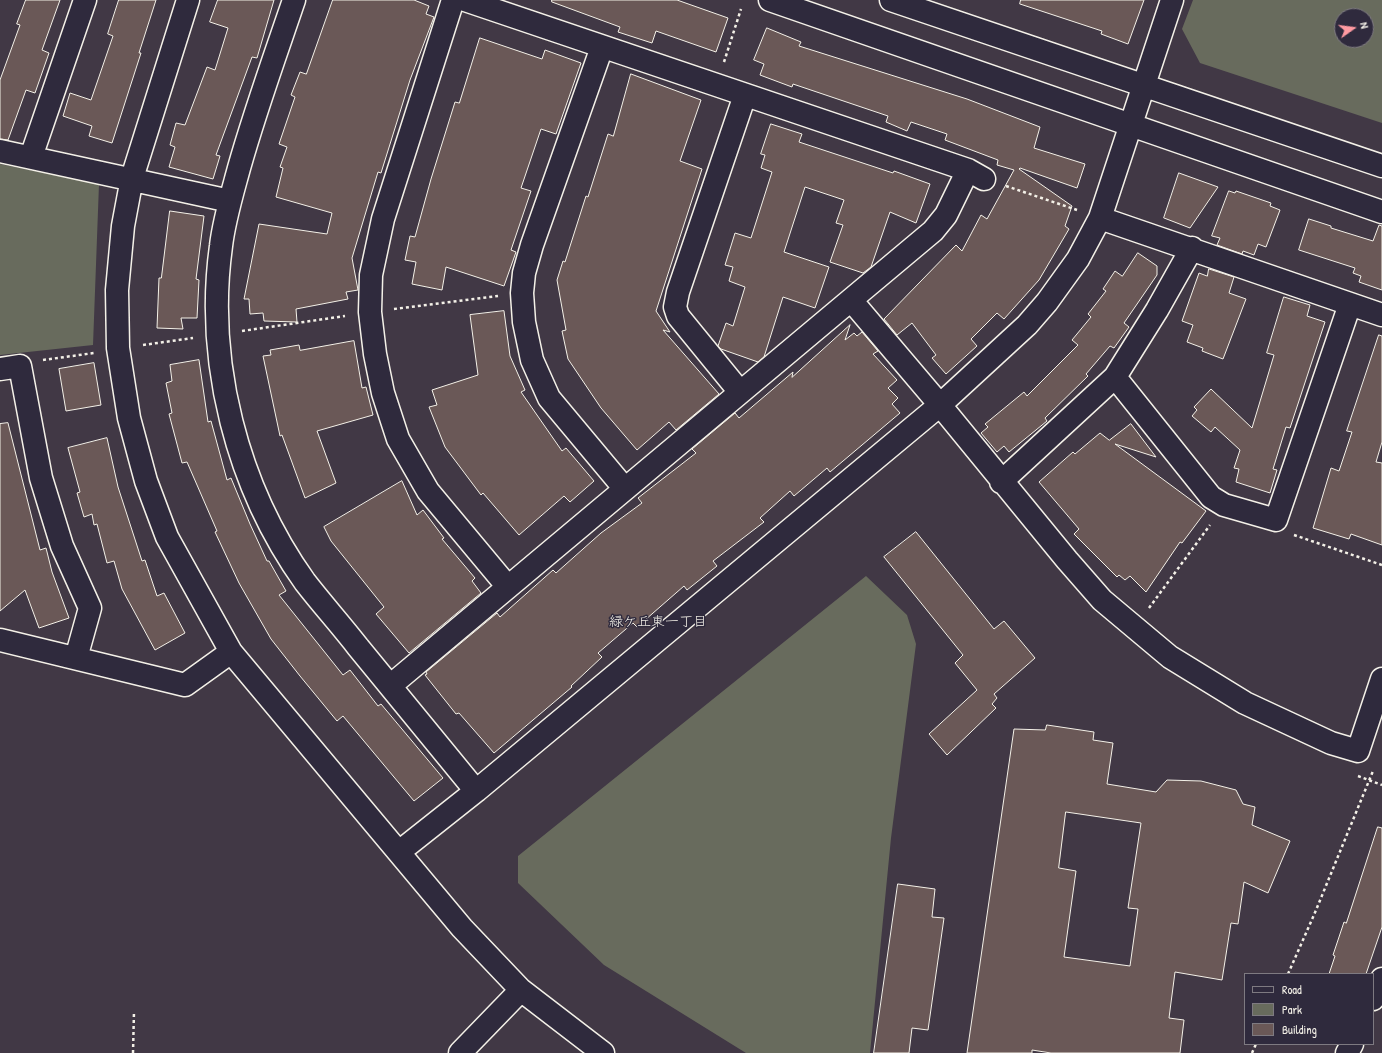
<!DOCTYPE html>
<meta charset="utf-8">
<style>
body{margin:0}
#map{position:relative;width:1382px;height:1053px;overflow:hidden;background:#413845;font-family:"Patrick Hand",sans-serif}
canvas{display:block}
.legend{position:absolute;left:1244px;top:973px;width:130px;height:72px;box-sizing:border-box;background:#2f2a3d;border:1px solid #7e7a81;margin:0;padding:5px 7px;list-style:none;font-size:12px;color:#f4f1e8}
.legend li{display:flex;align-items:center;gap:8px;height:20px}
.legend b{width:20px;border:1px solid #7e7a81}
.north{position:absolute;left:1334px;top:8px;width:40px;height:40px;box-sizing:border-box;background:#2f2a3d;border:1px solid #7e7a81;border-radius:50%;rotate:76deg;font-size:11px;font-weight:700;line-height:16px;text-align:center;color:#f4f1e8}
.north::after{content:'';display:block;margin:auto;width:14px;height:18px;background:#ff9aa2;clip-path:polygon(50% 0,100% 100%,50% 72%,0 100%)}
</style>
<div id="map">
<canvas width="1382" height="1053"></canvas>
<ul class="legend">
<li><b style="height:5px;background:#2f2a3d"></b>Road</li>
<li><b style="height:11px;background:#686b5d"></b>Park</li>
<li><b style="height:11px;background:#6a5857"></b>Building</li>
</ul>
<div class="north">N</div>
</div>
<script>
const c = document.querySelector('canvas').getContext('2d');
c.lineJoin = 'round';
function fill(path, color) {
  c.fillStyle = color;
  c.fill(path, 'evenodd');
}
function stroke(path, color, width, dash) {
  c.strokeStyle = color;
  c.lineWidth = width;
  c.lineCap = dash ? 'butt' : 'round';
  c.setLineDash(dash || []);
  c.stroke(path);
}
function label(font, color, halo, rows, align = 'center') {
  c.font = font + ' "Patrick Hand","Klee One",sans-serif';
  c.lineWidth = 3;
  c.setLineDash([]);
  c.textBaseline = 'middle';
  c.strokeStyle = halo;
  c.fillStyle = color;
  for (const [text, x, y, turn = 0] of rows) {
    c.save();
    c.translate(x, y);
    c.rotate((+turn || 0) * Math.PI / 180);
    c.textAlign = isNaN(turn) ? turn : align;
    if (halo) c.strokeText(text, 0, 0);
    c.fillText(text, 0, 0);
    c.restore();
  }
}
fill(new Path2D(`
 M 1193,0 L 1382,0 L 1382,123 L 1200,63 L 1182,29 ZM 1342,16 L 1366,16 L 1366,40 L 1342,40 Z
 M 0,164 L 99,184 L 93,345 L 0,355 Z
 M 866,576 L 907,615 L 916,644 L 891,838 L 870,1053 L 746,1053 L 604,965 L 518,883 L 518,856 Z`), '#686b5d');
const building = new Path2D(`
 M 26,0 L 60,0 L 42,50 L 49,53 L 35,93 L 26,90 L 8,140 L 0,139 L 0,80 L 20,25 L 17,24 Z
 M 119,0 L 156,0 L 139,53 L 141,53 L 112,143 L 89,136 L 92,126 L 63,116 L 70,93 L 91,100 L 113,36 L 108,34 Z
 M 218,0 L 274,0 L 257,58 L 252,57 L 216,155 L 220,156 L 213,179 L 169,167 L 175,147 L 170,145 L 176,123 L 185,125 L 207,67 L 215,70 L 228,28 L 210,22 Z
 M 333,0 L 414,0 L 429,6 L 426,14 L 434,17 L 410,80 L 381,173 L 378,172 L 352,258 L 358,290 L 346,292 L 348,299 L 296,309 L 297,322 L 264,321 L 263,313 L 250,314 L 249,299 L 244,299 L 259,224 L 327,234 L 332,213 L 276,197 L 283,168 L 280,167 L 287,147 L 279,144 L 295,97 L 291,95 L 300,72 L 306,74 Z
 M 552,0 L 677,0 L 728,18 L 716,52 L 656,31 L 652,43 L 618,32 L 620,27 L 552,2 Z
 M 1021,0 L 1144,0 L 1128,44 L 1101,34 L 1102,31 L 1020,4 Z
 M 767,28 L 801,42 L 799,46 L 967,99 L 1040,127 L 1034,148 L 1085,164 L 1077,188 L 1020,168 L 1019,169 L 1072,206 L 1065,226 L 1069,229 L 1039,280 L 1004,319 L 997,313 L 971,339 L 977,346 L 946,374 L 932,358 L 936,355 L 912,323 L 897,335 L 884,319 L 956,245 L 962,251 L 981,215 L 987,219 L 1014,170 L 997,165 L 998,160 L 945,140 L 947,134 L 911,122 L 907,131 L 886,122 L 888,116 L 793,84 L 792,87 L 760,75 L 764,64 L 754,60 Z
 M 480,38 L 542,59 L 545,50 L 581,63 L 556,134 L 541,129 L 521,188 L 531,191 L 511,250 L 516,252 L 504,286 L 446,267 L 442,290 L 412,284 L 416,262 L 405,260 L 410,236 L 415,237 L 431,179 L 455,102 L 459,103 Z
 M 631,74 L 701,100 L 680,161 L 702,169 L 656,311 L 670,332 L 663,330 L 719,394 L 676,430 L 669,422 L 637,450 L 601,408 L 568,359 L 562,331 L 566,330 L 557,280 L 563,261 L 565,262 L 586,196 L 588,197 L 608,134 L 613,136 Z
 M 771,124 L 802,134 L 799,142 L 893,173 L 894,171 L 930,184 L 916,223 L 890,212 L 871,267 L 863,273 L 830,262 L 843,225 L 836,223 L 844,200 L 805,187 L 784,252 L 829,267 L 815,308 L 783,297 L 764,357 L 758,362 L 721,349 L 718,346 L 726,323 L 733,326 L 745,287 L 729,281 L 733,267 L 725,265 L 735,233 L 751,238 L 772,172 L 761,168 L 765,155 L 761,154 Z
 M 1179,173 L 1218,187 L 1190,228 L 1164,218 Z
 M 1229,191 L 1235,193 L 1236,191 L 1271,203 L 1270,206 L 1280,210 L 1266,247 L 1258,244 L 1254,255 L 1243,251 L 1242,254 L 1217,245 L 1220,238 L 1212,236 Z
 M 170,211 L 204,216 L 196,279 L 199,280 L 197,318 L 181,318 L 183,329 L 157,328 L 159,278 L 161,278 Z
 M 1309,219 L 1331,226 L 1331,228 L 1373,241 L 1379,225 L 1382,226 L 1382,290 L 1359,282 L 1361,276 L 1353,273 L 1355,268 L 1299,250 Z
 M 1138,253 L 1157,266 L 1157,275 L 1124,323 L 1129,327 L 1114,348 L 1110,346 L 1086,374 L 1088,376 L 1045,418 L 1047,421 L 1009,452 L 1004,446 L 997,452 L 981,433 L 988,427 L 985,424 L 1024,392 L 1027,396 L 1078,345 L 1072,340 L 1091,317 L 1088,314 L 1106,291 L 1103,289 L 1115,271 L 1122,276 Z
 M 1209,269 L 1234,277 L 1229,293 L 1246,299 L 1223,359 L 1202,351 L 1203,348 L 1187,342 L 1193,325 L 1182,321 L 1199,273 L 1207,276 Z
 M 1284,297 L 1310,305 L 1307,316 L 1325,322 L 1290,428 L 1286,427 L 1273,469 L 1277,470 L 1270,493 L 1236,482 L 1239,469 L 1234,468 L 1240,450 L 1215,427 L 1211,432 L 1192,416 L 1197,410 L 1194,407 L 1211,389 L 1252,428 L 1274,355 L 1267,353 Z
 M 504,311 L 510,356 L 525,390 L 521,392 L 562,451 L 566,448 L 594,481 L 570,502 L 564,496 L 519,535 L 483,493 L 481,495 L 445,447 L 429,407 L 437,405 L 432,390 L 478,375 L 470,315 Z
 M 850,325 L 845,340 L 854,333 L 857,336 L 862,332 L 878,351 L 873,354 L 897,380 L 888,388 L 898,398 L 892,404 L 900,413 L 830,472 L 827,468 L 794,496 L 790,491 L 760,518 L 764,522 L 713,561 L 717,566 L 687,590 L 684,586 L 637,627 L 633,623 L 598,653 L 602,657 L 571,686 L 572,687 L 494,753 L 459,713 L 456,714 L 425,675 L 427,674 L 426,672 L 497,613 L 500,617 L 553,570 L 556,573 L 601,533 L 642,503 L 638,498 L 696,453 L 692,449 L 735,413 L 739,418 L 793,372 L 792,377 Z
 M 1379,335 L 1382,336 L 1382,442 L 1376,462 L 1382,463 L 1382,545 L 1351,534 L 1349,539 L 1313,528 L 1331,468 L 1339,471 L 1352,432 L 1347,431 Z
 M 354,341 L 362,388 L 366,387 L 373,415 L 317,431 L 336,483 L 305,498 L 282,435 L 280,436 L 263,356 L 271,355 L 270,350 L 299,345 L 300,350 Z
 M 199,360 L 208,422 L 211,421 L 227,480 L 231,478 L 250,524 L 267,561 L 269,561 L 286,591 L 279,595 L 343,675 L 350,670 L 378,706 L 381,704 L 443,778 L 414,801 L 343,716 L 337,721 L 300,676 L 271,639 L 239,583 L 215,532 L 217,531 L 187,462 L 182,463 L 169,414 L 172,413 L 166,383 L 172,381 L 170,365 Z
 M 94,363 L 101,405 L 66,411 L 59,369 Z
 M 8,423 L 40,550 L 46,548 L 52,572 L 69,618 L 39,628 L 25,590 L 0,611 L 0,424 Z
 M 1131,424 L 1156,457 L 1115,444 L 1206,511 L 1182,543 L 1180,542 L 1146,592 L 1130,576 L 1125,580 L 1119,575 L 1117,577 L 1074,534 L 1079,529 L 1039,482 L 1073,452 L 1075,454 L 1100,433 L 1109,440 Z
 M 107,438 L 118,487 L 142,561 L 145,560 L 157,596 L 164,593 L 185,633 L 155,650 L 122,589 L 114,561 L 107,563 L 97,524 L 94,525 L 92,514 L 84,517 L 77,493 L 80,492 L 68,448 Z
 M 402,481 L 417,515 L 423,510 L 444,538 L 442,539 L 475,578 L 472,581 L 481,593 L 409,653 L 376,614 L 384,607 L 331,541 L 324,527 Z
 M 916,532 L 994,629 L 1004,621 L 1035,658 L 994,694 L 997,698 L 992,704 L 996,708 L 947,755 L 929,734 L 977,690 L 955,663 L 963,655 L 884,557 Z
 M 1047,725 L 1094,732 L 1093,740 L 1113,743 L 1107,784 L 1156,792 L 1167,780 L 1201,781 L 1236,790 L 1243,804 L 1255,807 L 1252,825 L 1290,841 L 1268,893 L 1244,882 L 1238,924 L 1231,923 L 1222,980 L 1175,972 L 1169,1018 L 1184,1020 L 1180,1053 L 1051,1053 L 1032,1050 L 1032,1053 L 967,1053 L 1014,729 L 1045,730 ZM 1066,812 L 1141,823 L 1128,908 L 1138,909 L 1130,966 L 1064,957 L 1076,871 L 1059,868 Z
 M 1378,827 L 1382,828 L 1382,927 L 1366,974 L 1329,974 L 1335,956 L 1333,955 L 1344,922 L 1346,923 Z
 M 898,884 L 935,889 L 932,917 L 944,918 L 928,1030 L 912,1028 L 909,1053 L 874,1053 Z`);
fill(building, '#6a5857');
stroke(building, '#f4f1e8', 1);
const minor = new Path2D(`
 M 188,0 L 132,178 L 123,226 L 117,290 L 118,348 L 129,418 L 146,481 L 167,537 L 231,652 L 462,928 L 521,990 L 603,1053
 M 294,0 C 275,56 255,111 239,168 C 232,194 224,220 221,246 C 205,362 237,487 305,582 C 322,604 341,625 358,647 C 397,695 437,743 476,791
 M 453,0 L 383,219 L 371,275 L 370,312 L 375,354 L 383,393 L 398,439 L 428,491 L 508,587
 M 465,0 L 968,170 L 984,179
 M 770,0 L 1382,212
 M 891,0 L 1382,166
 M 602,47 L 532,245 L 524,273 L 522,293 L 524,322 L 532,360 L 549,398 L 625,489
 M 0,151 L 230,201
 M 31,157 L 85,0
 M 1100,218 L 1382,315
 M 851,300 L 940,405 L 1067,560 L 1102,600 L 1170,657 L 1245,703 L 1331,743 L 1358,751 L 1382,679
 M 0,369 L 20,366 L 41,478 L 62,546 L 90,608 L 76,658
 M 1115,377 L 1211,497 L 1224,505 L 1276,520 L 1350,304
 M 740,392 L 678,316 L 675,307 L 678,292 L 745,95
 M 1001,482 L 1115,377 L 1157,310 L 1192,248
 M 0,640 L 185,685 L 231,652
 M 390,686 L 933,231 L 946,215 L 968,170
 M 399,852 L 476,791 L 940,405 L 1027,325 L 1047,302 L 1078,259 L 1100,218 L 1172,0
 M 1373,999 L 1382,979
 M 460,1053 L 521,990
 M 1347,1053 L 1352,1044`);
stroke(minor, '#f4f1e8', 25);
stroke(new Path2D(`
 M 724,62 L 741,9
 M 1006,186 L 1077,210
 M 394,309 L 498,296
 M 242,331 L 345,316
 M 143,345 L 193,338
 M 43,360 L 94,353
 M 1294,535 L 1382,565
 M 1149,608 L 1210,525
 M 1358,776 L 1382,785
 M 1288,974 L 1314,915 L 1373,771
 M 133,1053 L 134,1011
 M 1252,1053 L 1256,1044`), '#f4f1e8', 2.5, [3, 3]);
stroke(minor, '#2f2a3d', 22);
label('14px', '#f4f1e8', '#2f2a3d', [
 ["緑ケ丘東一丁目",658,622]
]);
</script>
